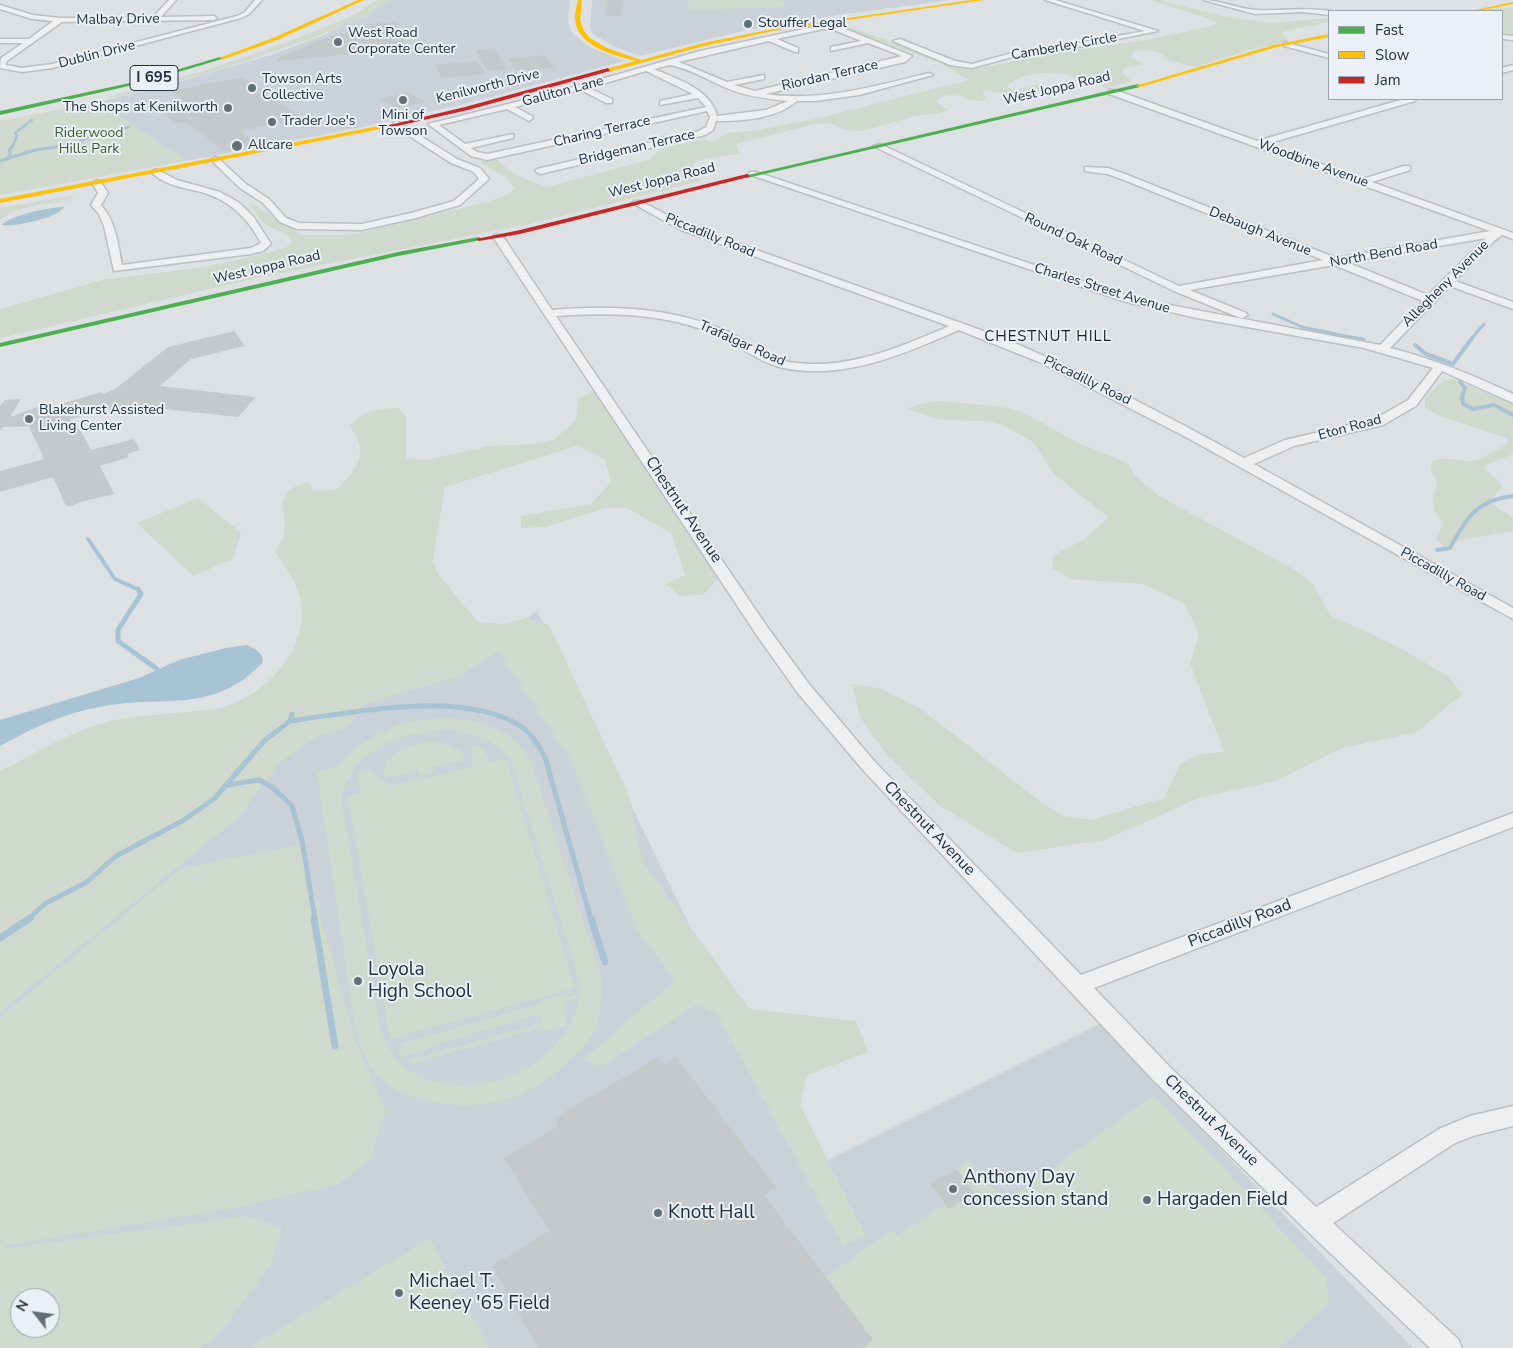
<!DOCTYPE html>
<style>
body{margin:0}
#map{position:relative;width:1513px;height:1348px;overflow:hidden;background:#dee1e4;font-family:"Nunito Sans",sans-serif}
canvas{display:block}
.legend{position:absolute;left:1328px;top:10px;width:175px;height:90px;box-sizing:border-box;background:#eaf0f5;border:1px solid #9aa4ac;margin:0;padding:6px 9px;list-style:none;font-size:15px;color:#23313e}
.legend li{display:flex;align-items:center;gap:10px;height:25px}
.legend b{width:25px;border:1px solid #9aa4ac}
.north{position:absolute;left:10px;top:1288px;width:50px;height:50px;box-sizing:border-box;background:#eaf0f5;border:1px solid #9aa4ac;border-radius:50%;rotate:300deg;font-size:14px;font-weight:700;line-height:20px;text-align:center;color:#23313e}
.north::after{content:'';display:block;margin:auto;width:18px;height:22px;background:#646f78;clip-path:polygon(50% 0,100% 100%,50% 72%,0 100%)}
</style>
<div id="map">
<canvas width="1513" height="1348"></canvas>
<ul class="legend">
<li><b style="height:6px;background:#4caf50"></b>Fast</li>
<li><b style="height:6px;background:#ffc107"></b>Slow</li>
<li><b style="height:6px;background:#c62828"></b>Jam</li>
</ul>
<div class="north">N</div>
</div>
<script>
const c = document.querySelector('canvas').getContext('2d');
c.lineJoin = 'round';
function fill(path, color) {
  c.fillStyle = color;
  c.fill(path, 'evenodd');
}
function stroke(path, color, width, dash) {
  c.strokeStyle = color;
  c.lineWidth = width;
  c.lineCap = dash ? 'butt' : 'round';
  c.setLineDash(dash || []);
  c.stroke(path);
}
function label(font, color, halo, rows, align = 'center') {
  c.font = font + ' "Nunito Sans",sans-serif';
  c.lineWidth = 4;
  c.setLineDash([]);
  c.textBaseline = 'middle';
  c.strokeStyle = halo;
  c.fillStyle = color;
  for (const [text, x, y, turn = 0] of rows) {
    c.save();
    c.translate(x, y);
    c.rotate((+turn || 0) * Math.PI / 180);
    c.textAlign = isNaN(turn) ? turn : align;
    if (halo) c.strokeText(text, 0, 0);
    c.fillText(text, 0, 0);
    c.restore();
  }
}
fill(new Path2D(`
 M 391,0 L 570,0 L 568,18 L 569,27 L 574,35 L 592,48 L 624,61 L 460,105 L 358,128 L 186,161 L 98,102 L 154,89 L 271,55 L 322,36 Z
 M 592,0 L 951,0 L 824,17 L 743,31 L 640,56 L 614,46 L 596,36 L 590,30 Z
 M 537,611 L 696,939 L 805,1172 L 1099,1024 L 1413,1348 L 0,1348 L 0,927 L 288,709 L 463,667 ZM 20,1298 L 50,1298 L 50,1328 L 20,1328 Z`), '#cbd1d8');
fill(new Path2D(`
 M 377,0 L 391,0 L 373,11 L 369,18 C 346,21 326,34 304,41 C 258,57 212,73 165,85 C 145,90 126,96 105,98 L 203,71 L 274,47 L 348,18 Z
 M 689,0 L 783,0 L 785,7 L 689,10 Z
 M 1150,0 L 1159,0 L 1227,17 L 1271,23 L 1328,18 L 1329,22 L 1288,30 L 1282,33 L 1289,41 L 1250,50 L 1195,67 L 1164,59 L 1164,55 C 1154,51 1147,50 1136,50 L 1131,57 L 1143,64 L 1125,68 L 1121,72 L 1132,81 L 1107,88 L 1064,74 L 1040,73 L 1020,77 L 1006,87 L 1016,90 L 1044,83 L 1042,91 C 1019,95 1008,96 985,90 L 982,94 L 988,98 L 982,101 L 969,100 L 961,96 L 949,95 L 939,98 L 937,102 L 947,110 L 939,113 L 915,116 L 862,131 L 847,130 L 829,123 L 815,124 L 736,144 L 739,154 L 698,160 L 692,165 L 701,181 L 529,224 L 262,277 L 0,338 L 0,309 L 102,280 L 205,267 L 268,253 L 290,246 L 291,240 C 286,232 278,231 270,227 C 262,223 252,209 249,201 L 300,235 L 343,235 L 360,233 L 487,202 L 511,193 L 514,188 L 507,178 L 479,162 L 495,159 L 517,176 L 547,187 L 648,160 L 664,147 L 702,140 L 715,141 L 727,133 L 752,131 L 815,119 L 969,80 L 942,64 L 836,25 L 842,24 L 949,63 L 969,68 L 981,68 L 1044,54 L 1133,42 L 1185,32 L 1218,24 L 1207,18 Z
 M 1501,7 L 1513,9 L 1513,37 L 1502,35 L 1502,11 L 1479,11 Z
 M 98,102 L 186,161 L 0,195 L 0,121 Z
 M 74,195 L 70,200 C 48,204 18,205 0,220 L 0,208 Z
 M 1453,379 L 1513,404 L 1513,454 L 1484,466 L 1487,471 L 1501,483 L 1501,488 L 1489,502 L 1513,518 L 1513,531 L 1472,538 L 1444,546 L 1436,540 L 1443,523 L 1435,511 L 1433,499 L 1437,484 L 1430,467 L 1432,462 C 1446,454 1458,463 1472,461 C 1484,459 1498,449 1508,443 L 1507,438 L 1440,416 L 1425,408 L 1425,398 L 1444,380 Z
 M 596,390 L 721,576 L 703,595 L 680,596 L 666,584 L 685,575 L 671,533 L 627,508 L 606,508 L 545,527 L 521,528 L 521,516 L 591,504 L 611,482 L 605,460 L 577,446 L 445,487 L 433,562 L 438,574 L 478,622 L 502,624 L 527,618 L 549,625 L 629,795 L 642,861 L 750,1009 L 856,1021 L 868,1052 L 807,1075 L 800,1105 L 866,1237 L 843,1245 L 717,1014 L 696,1005 L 600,1067 L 584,1059 L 675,980 L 637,930 L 572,762 L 498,651 L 459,676 L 365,704 L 347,729 L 320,734 L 279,763 L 240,816 L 0,1012 L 0,771 C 35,754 69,732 107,722 C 134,715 170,714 198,711 C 206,710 216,710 224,707 C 268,693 311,647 300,598 C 297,581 284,566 275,552 L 283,539 L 285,526 L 282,502 L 288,490 L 308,481 L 314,491 L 336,490 C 348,479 364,462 359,444 C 358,438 353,431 350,426 C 364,409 378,409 398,408 L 406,417 L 406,458 L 426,460 L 491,446 L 533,444 L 553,440 L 576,421 L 578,399 Z
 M 943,401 L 1001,407 L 1020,411 L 1077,442 L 1129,464 L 1134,475 L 1159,496 L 1297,571 L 1313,584 L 1330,615 L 1402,649 L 1449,677 L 1462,694 L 1417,732 L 1342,748 L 1276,781 L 1199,798 L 1105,840 L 1017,853 L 940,806 L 886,754 L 860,717 L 852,684 L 878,688 L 921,709 L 1041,802 L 1063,816 L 1092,820 L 1164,798 L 1180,764 L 1200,754 L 1224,752 L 1190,663 L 1199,634 L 1184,603 L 1143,584 L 1070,579 L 1052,568 L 1054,555 L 1085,539 L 1108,517 L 1054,474 L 1033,442 L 1003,425 L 984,421 L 942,420 L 907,409 L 924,403 Z
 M 198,498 L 241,533 L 233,559 L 193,576 L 137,523 Z
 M 444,718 C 480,720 514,727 531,762 L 602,978 C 602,995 602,1011 596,1027 C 592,1037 583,1046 576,1054 C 561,1070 541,1085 521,1094 C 483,1112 420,1108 386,1083 C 369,1071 360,1048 355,1028 L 317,772 L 336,768 L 357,746 L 380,733 L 398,725 L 420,720 ZM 448,730 C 475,733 496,739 512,763 L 580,983 C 580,1089 404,1127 380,1026 L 341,798 C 354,748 401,732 448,730 Z
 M 430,741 C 445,742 460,745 466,760 L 433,767 L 434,773 L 419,776 L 417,771 L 384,778 C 381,753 411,744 430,741 Z
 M 480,745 L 491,762 L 506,759 L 575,988 L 390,1039 L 348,797 L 362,793 L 357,779 L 359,773 C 373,765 379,778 390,786 L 472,767 L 472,747 Z
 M 300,845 L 356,1043 L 386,1111 L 371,1158 L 339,1184 L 234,1208 L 8,1245 L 0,1239 L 0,1017 L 181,868 Z
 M 567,994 L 568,997 L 577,995 L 578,998 L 565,1002 L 566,1006 L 563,1007 L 568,1025 L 545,1032 L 543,1027 L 410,1064 L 409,1060 L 542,1023 L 540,1014 L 428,1047 L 428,1049 L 400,1058 L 398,1050 L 401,1049 L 400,1044 L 540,1004 L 539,1001 Z
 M 1154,1095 L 1326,1277 L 1329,1302 L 1280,1348 L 863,1348 L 873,1340 L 826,1277 L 891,1230 L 897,1236 L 945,1205 L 930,1184 L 968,1161 L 1006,1202 Z
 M 248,1216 L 282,1227 L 272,1263 L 221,1332 L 201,1348 L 0,1348 L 0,1242 L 9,1248 ZM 20,1298 L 50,1298 L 50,1328 L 20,1328 Z
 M 430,1238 L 489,1348 L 249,1348 Z`), '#d0d9cd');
fill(new Path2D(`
 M 64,207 C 58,218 15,227 2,225 C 10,215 51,207 64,207 Z
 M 247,645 C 255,649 263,652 263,662 C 213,716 161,694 99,707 C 61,714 33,728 0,746 L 0,720 L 139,678 L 179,660 L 226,648 Z`), '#a8c3d3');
stroke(new Path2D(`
 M 96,136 L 129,127
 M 12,147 L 17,136 L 15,133 L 32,120
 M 54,147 L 71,145 L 88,138`), '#a8c3d3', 2.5);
stroke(new Path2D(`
 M 6,159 L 10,155 L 10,149 L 13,146
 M 0,161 L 35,150 L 63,146
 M 1273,314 L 1302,327 L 1360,339
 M 1471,339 L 1484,324`), '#a8c3d3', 3);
stroke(new Path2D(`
 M 1354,338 L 1364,340
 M 1415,345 L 1426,354 L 1453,364 L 1472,338
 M 1460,382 L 1465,388 L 1462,397 L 1463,404 L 1473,409 L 1494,405 L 1513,415
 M 88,539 L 115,579 L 139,590
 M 1437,550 L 1450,548 C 1466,518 1477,500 1513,496`), '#a8c3d3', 4);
stroke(new Path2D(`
 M 138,589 L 141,594 L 118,630 L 118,641 L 157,669
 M 290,721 C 356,712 459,690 519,725 C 531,732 538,745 545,757 L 591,919
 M 227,785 L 259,780 L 272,787 L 292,806 L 302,840 L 315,919
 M 28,919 L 46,903 L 87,882 L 116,856 L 184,820 L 215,798 L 264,741 L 290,721 L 292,714`), '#a8c3d3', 5);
stroke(new Path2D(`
 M 314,918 L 335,1046
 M 591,918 L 605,962
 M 0,938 L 30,918`), '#a8c3d3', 7);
fill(new Path2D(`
 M 606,0 L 624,0 L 621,16 L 605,16 Z
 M 395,22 L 406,44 L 354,50 L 355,54 L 278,61 L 277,58 L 334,35 L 364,29 L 362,25 Z
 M 494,48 L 508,69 L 488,71 L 475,50 Z
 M 545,55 L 555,68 L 516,71 L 508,59 Z
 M 478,61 L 486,74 L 442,78 L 435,65 Z
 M 243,77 L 302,118 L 241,131 L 258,145 L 224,151 L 187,122 L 177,124 L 159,110 L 186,103 L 170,91 Z
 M 409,92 L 426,102 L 396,108 L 380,99 Z
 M 234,331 L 245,346 L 191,359 L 160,386 L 256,397 L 238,417 L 127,405 L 70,419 L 82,433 L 91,450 L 134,439 L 140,450 L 127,454 L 129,457 L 100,466 L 114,494 L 81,502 L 72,506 L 66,506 L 53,477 L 0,492 L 0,471 L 44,459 L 29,426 L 3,427 L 0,431 L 0,406 L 5,400 L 21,399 L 10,417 L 45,404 L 54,406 L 101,392 L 102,394 L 114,390 L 168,347 Z
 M 659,1057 L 664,1064 L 676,1057 L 776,1187 L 764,1195 L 873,1340 L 863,1348 L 538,1348 L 492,1266 L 549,1231 L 504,1158 L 559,1126 L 554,1118 Z
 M 956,1169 L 975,1193 L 949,1209 L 930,1184 Z`), '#c6c9cc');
const street = new Path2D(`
 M 169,0 L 176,0 L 161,17 L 214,16 L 217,18 L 214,20 L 62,22 L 7,61 L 6,65 L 22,68 L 52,64 L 237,16 L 245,12 L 255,0 L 262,0 L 249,14 L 241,18 L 52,68 L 22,72 L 0,68 L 1,58 L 23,43 L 0,43 L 0,39 L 29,39 L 53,21 L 32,19 L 0,9 L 0,5 L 33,15 L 60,18 L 153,17 Z
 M 1045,0 L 1055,0 L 1158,31 L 1073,48 L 1023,54 L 972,68 L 950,65 L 893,41 L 900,39 L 955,61 L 972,64 L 1023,50 L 1073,44 L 1145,31 Z
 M 1203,0 C 1221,0 1238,9 1256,10 C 1281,11 1305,7 1330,11 L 1329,15 L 1302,12 L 1255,14 Z
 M 823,25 L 838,26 L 912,56 L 905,62 L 766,94 C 822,102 875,86 929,73 L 933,75 L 859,95 L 815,101 L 797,101 C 777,119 742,121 716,121 L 713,130 L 705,135 L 540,174 L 535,171 L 537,169 L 699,131 L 706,127 L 710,117 L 707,111 L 487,160 L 471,156 L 428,124 L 556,92 L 700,51 ZM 823,29 L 834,30 L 861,41 L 831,47 L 831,51 L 868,43 L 902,56 L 755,91 L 734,85 L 764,79 L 764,75 L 727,82 L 679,62 L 769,41 L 795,52 L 798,52 L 798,48 L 777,39 ZM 670,65 C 690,69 706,79 724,87 C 744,96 766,99 788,101 L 766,110 L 717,116 C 711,89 677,79 654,69 ZM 646,71 L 693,94 L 660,101 L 660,105 L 698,98 L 706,107 L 487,154 L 477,152 L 471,148 L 513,138 L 513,134 L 465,144 L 439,125 L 507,109 L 529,121 L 533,118 L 532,116 L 515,107 L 581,90 L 606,103 L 612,103 L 612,99 L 589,88 Z
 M 1502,35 L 1513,36 L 1513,40 L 1502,39 Z
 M 1284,42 L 1329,54 L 1329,58 L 1284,46 Z
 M 1513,65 L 1513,70 L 1502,73 L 1502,68 Z
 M 1109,90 L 1115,90 L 1257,141 L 1404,99 L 1416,99 L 1415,101 L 1266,144 L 1363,179 L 1404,166 L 1410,166 L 1410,170 L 1372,182 L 1513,233 L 1513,239 L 1502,235 L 1494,241 L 1455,281 L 1513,302 L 1513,309 L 1450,286 L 1390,348 C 1434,359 1473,375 1513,394 L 1513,403 L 1442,371 L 1416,406 L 1383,425 L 1294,446 L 1254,464 L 1513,608 L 1513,619 L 1186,437 L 1039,362 L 959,330 C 906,353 844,381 784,368 C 759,363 740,345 717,335 C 666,313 611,312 556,316 L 768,628 L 809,684 L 875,762 L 1081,975 L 1513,813 L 1513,827 L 1094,988 L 1171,1068 L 1316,1207 L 1439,1129 L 1470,1116 L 1513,1106 L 1513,1126 L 1473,1136 L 1455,1143 L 1333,1223 L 1458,1339 L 1462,1348 L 1430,1348 L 1306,1230 L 1155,1082 L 863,770 L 797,692 L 756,634 L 493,237 L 494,235 L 502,235 L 552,310 C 611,305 669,307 724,330 C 745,338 762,356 784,361 C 840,373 899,348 949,326 L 681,230 L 632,203 L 634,201 L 640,201 L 689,226 L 1003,338 C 1085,373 1166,415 1244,458 L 1285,440 L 1375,419 L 1408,400 L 1433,368 L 1364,348 L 1197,318 L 1126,302 L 748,174 L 750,172 L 756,172 L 1133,298 L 1380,345 L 1423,301 L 1334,265 L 1190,290 L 1246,313 L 1248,315 L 1242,318 L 1238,317 L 1174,291 L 873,146 L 880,144 L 1179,286 L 1323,260 L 1119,178 L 1107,174 L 1085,171 L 1085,167 L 1108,168 L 1125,174 L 1336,258 L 1490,231 L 1109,94 ZM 1486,238 L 1428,295 L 1346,262 Z
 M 397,121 L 457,159 L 480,168 L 489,179 L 460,205 L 416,218 L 362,230 L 297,229 L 280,222 L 263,203 L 240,188 L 211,160 L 215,157 L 218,158 L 246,184 L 269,199 L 286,218 L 299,223 L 362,224 L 411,213 L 454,201 L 479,179 L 474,172 L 451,163 L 394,126 L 394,122 Z
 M 156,169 L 177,180 L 220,192 L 238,202 L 253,216 L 271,244 L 263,251 L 251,254 L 114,271 L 104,226 L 99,214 L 91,205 L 98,193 L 92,183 L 97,180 L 100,181 L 108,193 L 101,205 C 116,222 118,244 122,265 L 251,248 L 261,243 C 248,218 228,199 201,192 C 184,188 164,185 151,172 Z`);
stroke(street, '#bcbfc2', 3);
fill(street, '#edeff1');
fill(new Path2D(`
 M 220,57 L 225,58 L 142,83 L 0,115 L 0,111 L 139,81 Z
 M 1138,84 L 1140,87 L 747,178 L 744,176 Z
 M 479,237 L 482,239 L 481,240 L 398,256 L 0,347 L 0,343 L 398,252 Z`), '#4caf50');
fill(new Path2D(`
 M 358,0 L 364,0 L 277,40 L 224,59 L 219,58 L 273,38 Z
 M 578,0 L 582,0 L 580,20 L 584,31 L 590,38 L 607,48 L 641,60 L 703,43 L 773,29 L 972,0 L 984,0 L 773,31 L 704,46 L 608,72 L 606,69 L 635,61 C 614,55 578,47 575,20 C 574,13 577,6 578,0 Z
 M 1513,2 L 1513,4 L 1478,11 L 1470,11 Z
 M 1329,34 L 1329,37 L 1277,47 L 1140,87 L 1135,86 L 1274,45 Z
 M 384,125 L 387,127 L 386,128 L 0,203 L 0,199 Z`), '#ffc107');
fill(new Path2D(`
 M 608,68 L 610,71 L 468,110 L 384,129 L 381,127 L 465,107 Z
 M 747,174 L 750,176 L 749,177 L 520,234 L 479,241 L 476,239 L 520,230 Z`), '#c62828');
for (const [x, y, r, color] of [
 [748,24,5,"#646f78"],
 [338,42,5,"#646f78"],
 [252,88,5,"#646f78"],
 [403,100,5,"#646f78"],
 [228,108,5,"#646f78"],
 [272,122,5,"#646f78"],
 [237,146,6,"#646f78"],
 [29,419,5,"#646f78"],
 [358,981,5,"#646f78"],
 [953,1189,5,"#646f78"],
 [1147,1200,5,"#646f78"],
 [658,1213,5,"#646f78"],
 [399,1293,5,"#646f78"]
]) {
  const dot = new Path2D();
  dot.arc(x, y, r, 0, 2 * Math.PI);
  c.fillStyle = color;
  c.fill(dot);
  stroke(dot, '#eaf0f5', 2);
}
label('14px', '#23313e', '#eaf0f5', [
 ["Malbay Drive",118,20,-1],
 ["Camberley Circle",1064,47,-10],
 ["Dublin Drive",97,55,-14],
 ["Riordan Terrace",830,76,-13],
 ["Kenilworth Drive",488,87,-14],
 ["West Joppa Road",1057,89,-13],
 ["Galliton Lane",563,92,-15],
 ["Charing Terrace",602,132,-13],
 ["Bridgeman Terrace",637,148,-13],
 ["Woodbine Avenue",1313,164,20],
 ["West Joppa Road",662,181,-14],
 ["Debaugh Avenue",1260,232,22],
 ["Piccadilly Road",710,236,22],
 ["Round Oak Road",1073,240,25],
 ["North Bend Road",1384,254,-10],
 ["West Joppa Road",267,268,-13],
 ["Allegheny Avenue",1446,284,-45],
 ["Charles Street Avenue",1102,289,17],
 ["Trafalgar Road",742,344,24],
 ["Piccadilly Road",1087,381,26],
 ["Eton Road",1350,428,-15],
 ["Piccadilly Road",1443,575,29]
]);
label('14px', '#23313e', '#eaf0f5', [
 ["Stouffer Legal",758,24],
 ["West Road",348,34],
 ["Corporate Center",348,50],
 ["Towson Arts",262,80],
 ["Collective",262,96],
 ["The Shops at Kenilworth",218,108,"right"],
 ["Mini of",403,116,"center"],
 ["Towson",403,132,"center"],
 ["Trader Joe's",282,122],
 ["Allcare",248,146],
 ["Blakehurst Assisted",39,411],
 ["Living Center",39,427]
], 'left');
label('14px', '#3e5c2f', '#eaf0f5', [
 ["Riderwood",89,134],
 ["Hills Park",89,150]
]);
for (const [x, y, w] of [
 [154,78,48]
]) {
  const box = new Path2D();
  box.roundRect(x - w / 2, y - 12.5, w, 25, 4);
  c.fillStyle = '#eaf0f5';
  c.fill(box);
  stroke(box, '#23313e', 1);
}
label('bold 15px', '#23313e', null, [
 ["I 695",154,78]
]);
c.letterSpacing = '1px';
label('15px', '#16222f', '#eaf0f5', [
 ["CHESTNUT HILL",1048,337]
]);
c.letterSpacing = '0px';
label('16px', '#23313e', '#eaf0f5', [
 ["Chestnut Avenue",683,510,56],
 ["Chestnut Avenue",929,829,46],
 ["Piccadilly Road",1240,924,-21],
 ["Chestnut Avenue",1211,1121,44]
]);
label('19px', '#23313e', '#eaf0f5', [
 ["Loyola",368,970],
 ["High School",368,992],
 ["Anthony Day",963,1178],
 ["concession stand",963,1200],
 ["Hargaden Field",1157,1200],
 ["Knott Hall",668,1213],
 ["Michael T.",409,1282],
 ["Keeney '65 Field",409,1304]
], 'left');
</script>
